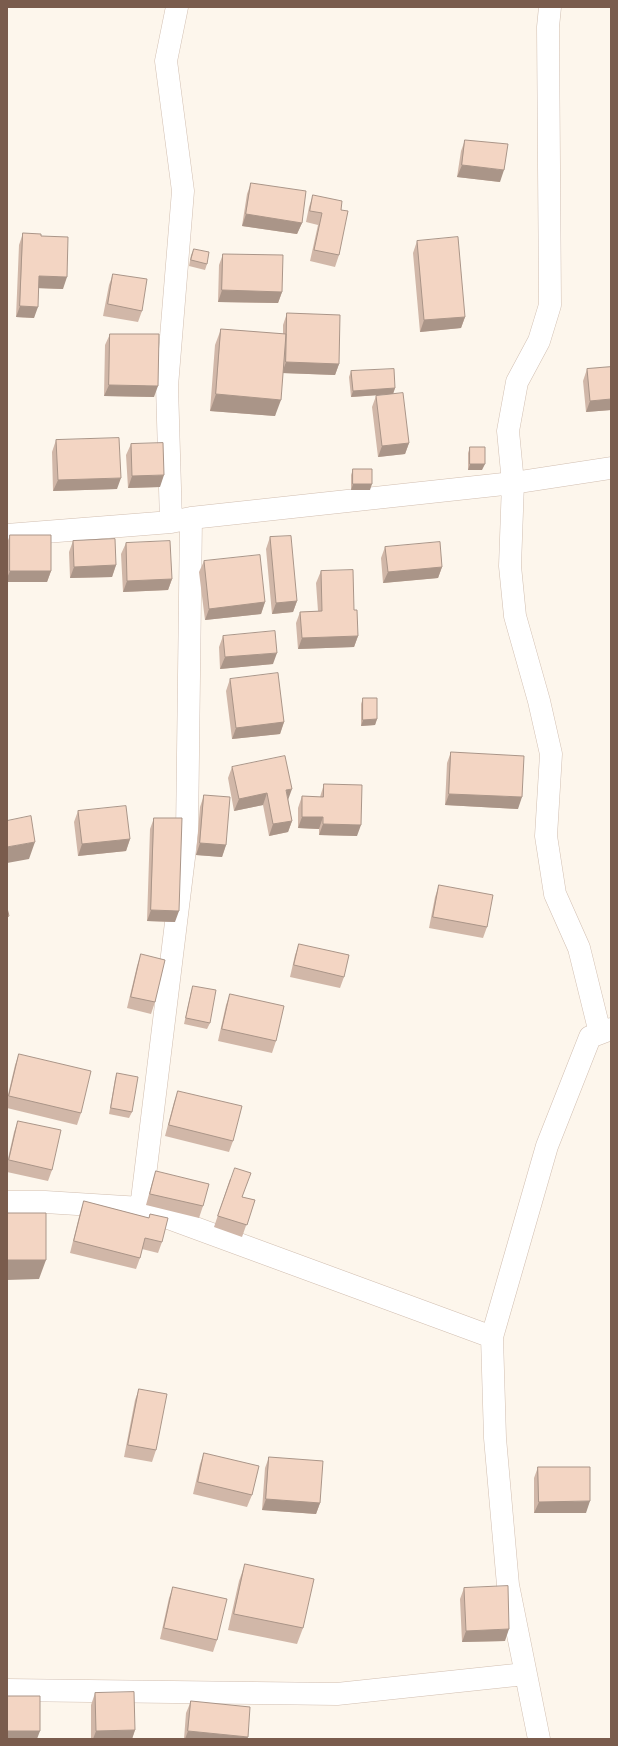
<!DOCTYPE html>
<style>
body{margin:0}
#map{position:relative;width:618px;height:1746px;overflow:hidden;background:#fdf6ec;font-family:"Space Grotesk",sans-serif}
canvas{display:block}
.frame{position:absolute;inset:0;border:8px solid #7a5c4d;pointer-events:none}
</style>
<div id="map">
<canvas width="618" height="1746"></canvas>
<div class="frame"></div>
</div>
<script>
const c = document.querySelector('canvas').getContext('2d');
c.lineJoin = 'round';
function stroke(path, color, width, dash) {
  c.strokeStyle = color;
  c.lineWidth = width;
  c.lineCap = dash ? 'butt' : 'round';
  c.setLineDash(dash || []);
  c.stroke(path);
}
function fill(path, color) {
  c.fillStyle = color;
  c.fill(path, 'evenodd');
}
const minor = new Path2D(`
 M 550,7 L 548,27 L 550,305 L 539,341 L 517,382 L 508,431 L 513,483 L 510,566 L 515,616 L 539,701 L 551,754 L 546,836 L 555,894 L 579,948 L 600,1033
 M 171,522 L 167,386 L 183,191 L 166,61 L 177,7
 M 7,535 L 171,522 L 191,518 L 513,483 L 611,468
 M 7,1202 L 45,1202 L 141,1208 L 492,1337
 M 141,1208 L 187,833 L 191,518
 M 7,1690 L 337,1694 L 525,1674
 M 539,1739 L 508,1585 L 495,1438 L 492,1337 L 547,1146 L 590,1037 L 611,1029`);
stroke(minor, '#d1beb0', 23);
stroke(minor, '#fff', 22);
fill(new Path2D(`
 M 465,140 L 500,182 L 457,177 L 461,151 Z
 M 251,183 L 302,223 L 297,234 L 242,226 L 247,194 Z
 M 313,195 L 341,210 L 339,255 L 335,267 L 310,261 L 318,225 L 306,222 L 309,207 Z
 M 23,233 L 41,236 L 63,289 L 38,288 L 34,318 L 16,317 L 19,245 Z
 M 417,241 L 465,317 L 461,328 L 420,332 L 413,253 Z
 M 194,249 L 207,264 L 205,270 L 189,266 L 191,255 Z
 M 223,254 L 282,292 L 278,303 L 218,302 L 219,265 Z
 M 113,274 L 142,311 L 138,322 L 103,316 L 109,285 Z
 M 287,313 L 339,364 L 335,375 L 283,373 L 275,416 L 210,411 L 215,345 L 221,329 L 283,334 L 283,325 Z
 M 110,334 L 154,397 L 104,396 L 105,345 Z
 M 611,367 L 611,410 L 586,412 L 583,381 L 587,369 Z
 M 351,371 L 395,388 L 393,394 L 351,397 L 349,377 Z
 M 376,396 L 409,443 L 405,454 L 378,457 L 372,407 Z
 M 56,440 L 117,489 L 53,491 L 52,452 Z
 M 131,444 L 160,487 L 128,488 L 126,455 Z
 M 470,447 L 482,470 L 468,470 L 468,453 Z
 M 353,469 L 370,490 L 351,490 L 351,475 Z
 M 10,535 L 51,571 L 47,582 L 7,582 L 7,543 Z
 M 270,537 L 297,601 L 293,612 L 272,614 L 266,549 Z
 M 73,541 L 116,565 L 112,577 L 70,578 L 69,552 Z
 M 126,543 L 172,579 L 168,590 L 123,592 L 121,554 Z
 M 385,547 L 442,567 L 438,578 L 383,583 L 381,558 Z
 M 204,561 L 265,602 L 261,614 L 205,620 L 199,572 Z
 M 321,571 L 354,610 L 358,636 L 354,647 L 298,649 L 296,623 L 300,612 L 318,611 L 316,583 Z
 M 223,636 L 273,664 L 220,669 L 219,647 Z
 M 230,679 L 284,722 L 280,734 L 232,739 L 226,691 Z
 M 363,698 L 377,719 L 375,725 L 361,726 L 361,704 Z
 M 451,752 L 518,809 L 445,805 L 447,763 Z
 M 232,767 L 288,799 L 292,821 L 288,832 L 269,836 L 263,805 L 234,811 L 228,778 Z
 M 324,784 L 357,836 L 319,835 L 319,829 L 298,828 L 298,808 L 302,796 L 320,797 Z
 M 204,795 L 226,845 L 222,857 L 196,855 L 200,807 Z
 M 78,811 L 130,839 L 126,851 L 78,856 L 74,822 Z
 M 154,818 L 175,922 L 147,921 L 150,829 Z
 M 439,885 L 487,927 L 483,938 L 429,928 L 435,897 Z
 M 299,944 L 344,977 L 340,988 L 290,977 L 295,955 Z
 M 141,954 L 155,1002 L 151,1014 L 127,1008 L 137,966 Z
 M 193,986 L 210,1023 L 207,1029 L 184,1024 L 191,992 Z
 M 230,994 L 276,1041 L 272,1053 L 218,1041 L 226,1005 Z
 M 19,1054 L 81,1113 L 77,1125 L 7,1108 L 7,1099 L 15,1065 Z
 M 117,1073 L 132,1112 L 129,1118 L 109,1114 L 115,1079 Z
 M 178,1091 L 233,1141 L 229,1152 L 165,1136 L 174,1102 Z
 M 18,1121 L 52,1170 L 48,1181 L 7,1172 L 7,1163 L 14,1132 Z
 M 156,1171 L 203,1206 L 199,1218 L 146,1205 L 152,1183 Z
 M 230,1179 L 242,1197 L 255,1200 L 242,1237 L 214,1227 Z
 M 84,1201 L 149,1218 L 150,1214 L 162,1242 L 158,1253 L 142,1249 L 140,1258 L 136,1269 L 70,1253 L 80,1213 Z
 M 139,1389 L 156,1450 L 152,1462 L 124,1457 L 135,1400 Z
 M 204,1453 L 252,1495 L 247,1507 L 193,1494 L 200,1464 Z
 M 269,1457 L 320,1503 L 316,1514 L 262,1510 L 265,1468 Z
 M 538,1467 L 586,1513 L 534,1513 L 534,1478 Z
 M 245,1564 L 303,1628 L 297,1644 L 228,1630 L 239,1581 Z
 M 173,1587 L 217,1640 L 213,1652 L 160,1639 L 169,1598 Z
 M 464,1588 L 505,1641 L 462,1642 L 460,1599 Z
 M 95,1693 L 135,1730 L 132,1739 L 91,1739 L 91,1705 Z
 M 191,1701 L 247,1739 L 184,1739 L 186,1713 Z`), '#d1b7a8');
fill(new Path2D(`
 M 462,165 L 504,170 L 500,182 L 457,177 Z
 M 246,214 L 302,223 L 297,234 L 242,226 Z
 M 39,276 L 67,277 L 63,289 L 35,288 Z
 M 222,290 L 282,292 L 278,303 L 218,302 Z
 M 20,306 L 38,307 L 34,318 L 16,317 Z
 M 465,317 L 461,328 L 420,332 L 424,320 Z
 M 286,362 L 339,364 L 335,375 L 282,373 Z
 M 109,385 L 158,386 L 154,397 L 104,396 Z
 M 395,388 L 393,394 L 351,397 L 353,391 Z
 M 216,394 L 281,400 L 275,416 L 210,411 Z
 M 611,399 L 611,410 L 586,412 L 590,401 Z
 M 409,443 L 405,454 L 378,457 L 382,446 Z
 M 470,464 L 485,464 L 482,470 L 468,470 Z
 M 164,475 L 160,487 L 128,488 L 132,476 Z
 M 121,478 L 117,489 L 53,491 L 58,480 Z
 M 353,484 L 372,484 L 370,490 L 351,490 Z
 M 116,565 L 112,577 L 70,578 L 74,567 Z
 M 442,567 L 438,578 L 383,583 L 388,572 Z
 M 10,571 L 51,571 L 47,582 L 7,582 L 7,578 Z
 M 172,579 L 168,590 L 123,592 L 127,581 Z
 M 297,601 L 293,612 L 272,614 L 276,603 Z
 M 265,602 L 261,614 L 205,620 L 209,609 Z
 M 358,636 L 354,647 L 298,649 L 302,638 Z
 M 277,653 L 273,664 L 220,669 L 225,657 Z
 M 377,719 L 375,725 L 361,726 L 363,720 Z
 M 284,722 L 280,734 L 232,739 L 236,728 Z
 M 292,789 L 288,800 L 286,790 Z
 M 267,793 L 263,805 L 234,811 L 239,799 Z
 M 449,794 L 522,797 L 518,809 L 445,805 Z
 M 302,817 L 323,817 L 319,829 L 298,828 Z
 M 292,821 L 288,832 L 269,836 L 273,824 Z
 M 323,824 L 361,825 L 357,836 L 319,835 Z
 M 130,839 L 126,851 L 78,856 L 82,844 Z
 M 35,842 L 29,859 L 7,863 L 7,847 Z
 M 200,843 L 226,845 L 222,857 L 196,855 Z
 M 151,910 L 179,911 L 175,922 L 147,921 Z
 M 7,1260 L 46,1260 L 39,1279 L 7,1280 Z
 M 266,1499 L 320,1503 L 316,1514 L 262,1510 Z
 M 590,1501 L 586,1513 L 534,1513 L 539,1502 Z
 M 509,1629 L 505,1641 L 462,1642 L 466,1631 Z
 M 135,1730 L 132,1739 L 93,1739 L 96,1731 Z
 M 7,1731 L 40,1731 L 37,1739 L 7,1739 Z
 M 188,1731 L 248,1737 L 247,1739 L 185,1739 Z`), '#aa9588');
const building = new Path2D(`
 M 465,140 L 508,144 L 504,170 L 462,165 Z
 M 251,183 L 306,191 L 302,223 L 246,214 Z
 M 313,195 L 342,201 L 341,210 L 348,211 L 339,255 L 314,250 L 322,213 L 310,211 Z
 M 23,233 L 41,234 L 41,236 L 68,237 L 67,277 L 39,276 L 38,307 L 20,306 Z
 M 458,237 L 465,317 L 424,320 L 417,241 Z
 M 194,249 L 209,252 L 207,264 L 191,260 Z
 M 223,254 L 283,255 L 282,292 L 222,290 Z
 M 113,274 L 147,279 L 142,311 L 108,304 Z
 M 287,313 L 340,315 L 339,364 L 286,362 Z
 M 221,329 L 286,334 L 281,400 L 216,394 Z
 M 110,334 L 159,334 L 158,386 L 109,385 Z
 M 611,367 L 611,399 L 590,401 L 587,369 Z
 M 394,369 L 395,388 L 353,391 L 351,371 Z
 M 403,393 L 409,443 L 382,446 L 376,396 Z
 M 119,438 L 121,478 L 58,480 L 56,440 Z
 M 163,443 L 164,475 L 132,476 L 131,444 Z
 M 470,447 L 485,447 L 485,464 L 470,464 Z
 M 353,469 L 372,469 L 372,484 L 353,484 Z
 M 10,535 L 51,535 L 51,571 L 10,571 Z
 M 291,536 L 297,601 L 276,603 L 270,537 Z
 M 115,539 L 116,565 L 74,567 L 73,541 Z
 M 170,541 L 172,579 L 127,581 L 126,543 Z
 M 440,542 L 442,567 L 388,572 L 385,547 Z
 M 260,555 L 265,602 L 209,609 L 204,561 Z
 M 353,570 L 354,610 L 357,610 L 358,636 L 302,638 L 300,612 L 322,611 L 321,571 Z
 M 275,631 L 277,653 L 225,657 L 223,636 Z
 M 278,673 L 284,722 L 236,728 L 230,679 Z
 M 363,698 L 377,698 L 377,719 L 363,720 Z
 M 451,752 L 524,756 L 522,797 L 449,794 Z
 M 285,756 L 292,789 L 286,790 L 292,821 L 273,824 L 267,793 L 239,799 L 232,767 Z
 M 324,784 L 362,785 L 361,825 L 323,824 L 323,817 L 302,817 L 302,796 L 323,797 Z
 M 204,795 L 230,797 L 226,845 L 200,843 Z
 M 126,806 L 130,839 L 82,844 L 78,811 Z
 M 31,816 L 35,842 L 7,847 L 7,821 Z
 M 154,818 L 182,818 L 179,911 L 151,910 Z
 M 439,885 L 493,895 L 487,927 L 433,917 Z
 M 7,908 L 9,916 L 7,917 Z
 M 299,944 L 349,955 L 344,977 L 294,965 Z
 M 141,954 L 165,960 L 155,1002 L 131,997 Z
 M 193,986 L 216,990 L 210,1023 L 186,1018 Z
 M 230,994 L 284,1006 L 276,1041 L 222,1029 Z
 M 19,1054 L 91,1071 L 81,1113 L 9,1096 Z
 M 117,1073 L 138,1077 L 132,1112 L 111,1108 Z
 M 178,1091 L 242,1106 L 233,1141 L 169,1125 Z
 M 18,1121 L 61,1130 L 52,1170 L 9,1160 Z
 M 235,1168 L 251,1173 L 242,1197 L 255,1200 L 247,1225 L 218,1216 Z
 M 156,1171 L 209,1184 L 203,1206 L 150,1194 Z
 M 84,1201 L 149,1218 L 150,1214 L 168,1218 L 162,1242 L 145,1238 L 140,1258 L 74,1241 Z
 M 7,1213 L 46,1213 L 46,1260 L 7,1260 Z
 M 139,1389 L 167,1394 L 156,1450 L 128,1445 Z
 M 204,1453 L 259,1466 L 252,1495 L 198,1482 Z
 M 269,1457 L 323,1461 L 320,1503 L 266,1499 Z
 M 538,1467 L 590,1467 L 590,1501 L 539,1502 Z
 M 245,1564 L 314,1579 L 303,1628 L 234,1614 Z
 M 508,1586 L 509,1629 L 466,1631 L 464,1588 Z
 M 173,1587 L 227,1599 L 217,1640 L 164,1628 Z
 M 134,1692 L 135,1730 L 96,1731 L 95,1693 Z
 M 7,1696 L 40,1696 L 40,1731 L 7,1731 Z
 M 191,1701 L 250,1707 L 248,1737 L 188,1731 Z`);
fill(building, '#f3d5c3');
stroke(building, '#aa9588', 1);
</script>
